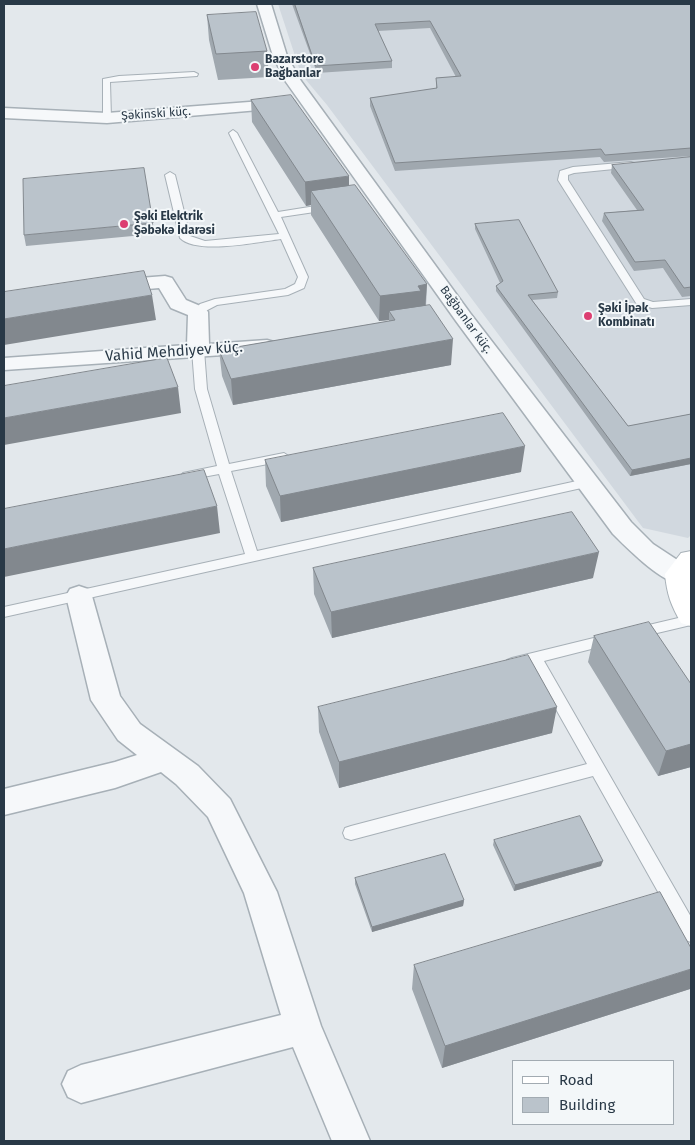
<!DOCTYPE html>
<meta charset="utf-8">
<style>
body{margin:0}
#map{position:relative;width:695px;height:1145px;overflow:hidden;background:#e3e8ec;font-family:"Fira Sans",sans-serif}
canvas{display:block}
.frame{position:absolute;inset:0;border:5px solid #293947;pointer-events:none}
.legend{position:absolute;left:512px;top:1060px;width:162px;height:65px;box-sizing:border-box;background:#f3f7f9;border:1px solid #a2abb2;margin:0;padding:6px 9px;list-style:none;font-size:15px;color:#293947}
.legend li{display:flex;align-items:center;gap:10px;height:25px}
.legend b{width:25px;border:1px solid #a2abb2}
</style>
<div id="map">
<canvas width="695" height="1145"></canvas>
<div class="frame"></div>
<ul class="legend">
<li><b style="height:6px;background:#fff"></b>Road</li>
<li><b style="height:14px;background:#bac3cb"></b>Building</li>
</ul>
</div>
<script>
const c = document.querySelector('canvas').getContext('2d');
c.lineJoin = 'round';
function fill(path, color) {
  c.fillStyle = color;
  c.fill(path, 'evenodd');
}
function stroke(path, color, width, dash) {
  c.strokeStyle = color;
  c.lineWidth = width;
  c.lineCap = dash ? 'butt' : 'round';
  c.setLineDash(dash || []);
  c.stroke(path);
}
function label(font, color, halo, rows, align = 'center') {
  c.font = font + ' "Fira Sans",sans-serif';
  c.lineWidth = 4;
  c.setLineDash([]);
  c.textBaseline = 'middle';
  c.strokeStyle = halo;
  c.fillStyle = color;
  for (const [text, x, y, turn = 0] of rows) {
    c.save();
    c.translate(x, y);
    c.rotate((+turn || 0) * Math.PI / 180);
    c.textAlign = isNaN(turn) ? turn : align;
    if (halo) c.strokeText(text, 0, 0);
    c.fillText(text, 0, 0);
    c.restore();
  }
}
fill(new Path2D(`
 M 278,4 L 691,4 L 691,535 L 688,538 L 643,528 L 327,105 L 301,74 Z`), '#d1d8df');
const lane = new Path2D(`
 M 194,72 L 198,74 L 197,76 L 110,82 L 111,118 L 107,121 L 103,118 L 103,79 L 119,76 Z
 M 233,130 L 237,133 L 278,212 L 328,204 L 333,207 L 328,210 L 281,217 L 308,277 L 304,288 L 288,295 L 217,305 L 198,315 L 193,312 L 200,304 L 215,299 L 285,289 L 295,284 L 298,277 L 281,239 C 258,242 197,255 180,238 L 165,175 L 170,172 L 175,175 L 190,236 L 205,241 L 279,234 L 229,133 Z
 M 631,162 L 634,163 L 634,167 L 574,173 L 568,175 L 568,180 L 644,299 L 653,302 L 691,299 L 691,305 L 652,308 L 636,303 L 558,180 L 560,171 L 573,167 Z
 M 198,347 L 204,350 L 207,389 L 229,464 L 284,453 L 290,457 L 284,461 L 231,471 L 257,551 L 586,479 L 592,483 L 586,487 L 4,617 L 4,607 L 245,554 L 219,474 L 187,480 L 181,476 L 183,473 L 217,466 L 195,389 L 192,350 Z
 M 691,615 L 691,625 L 636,638 L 631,637 L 629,633 L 631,629 L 636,628 Z
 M 610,634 L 615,635 L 617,639 L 615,643 L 544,661 L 691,917 L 691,942 L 685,940 L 593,776 L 351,840 L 345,838 L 343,833 L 345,828 L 351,826 L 587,764 L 531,665 L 512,670 L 507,668 L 505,664 L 507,660 L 512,658 Z`);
const street = new Path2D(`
 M 257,4 L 271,4 L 287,56 L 301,81 L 470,313 L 631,522 L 653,544 L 688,567 L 691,572 L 688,581 C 684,582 681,583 677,583 C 658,579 627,548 613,534 L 456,321 L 286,82 L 273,56 Z
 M 288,99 L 294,101 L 296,104 L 294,107 L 107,123 L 4,118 L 4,108 L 107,113 Z
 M 165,276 L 172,278 L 186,300 L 205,308 L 208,312 L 209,344 L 267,340 L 274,342 L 278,346 L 274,350 L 267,352 L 4,370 L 4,358 L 187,345 L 188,315 L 171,308 L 159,288 L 114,292 L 107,290 L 104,286 L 107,282 L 114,280 Z
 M 79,586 L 88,589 L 92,596 L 120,696 L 140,724 L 198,766 L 230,799 L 277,892 L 321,1026 L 370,1141 L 332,1141 L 293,1047 L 81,1103 L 68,1097 L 62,1084 L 68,1071 L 81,1065 L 281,1015 L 244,893 L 208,817 L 176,784 L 161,772 L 115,788 L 4,815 L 4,789 L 115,762 L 137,755 L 118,740 L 91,700 L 66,596 L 70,589 Z`);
const secondary = new Path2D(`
 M 691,551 L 691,626 L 681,623 C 671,605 667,595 665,574 L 681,553 Z`);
stroke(lane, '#a7b0b7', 2);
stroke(street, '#a7b0b7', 3);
stroke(secondary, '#a7b0b7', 2);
fill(lane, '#f6f8fa');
fill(street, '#f6f8fa');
fill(secondary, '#fff');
fill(new Path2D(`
 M 292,4 L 691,4 L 691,156 L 604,162 L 600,157 L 395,171 L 370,106 L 370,98 L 436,89 L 436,78 L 456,77 L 430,28 L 378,31 L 392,61 L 392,68 L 317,73 Z
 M 207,15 L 267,51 L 269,77 L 218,80 L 209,40 Z
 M 251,100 L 349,186 L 427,284 L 426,306 L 451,365 L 233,405 L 222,376 L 219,350 L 389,321 L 389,320 L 379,321 L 311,215 L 311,205 L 306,206 L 252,122 Z
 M 691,157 L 691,296 L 682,297 L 663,268 L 634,271 L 602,221 L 604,213 L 637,210 L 611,173 L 612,165 Z
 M 153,223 L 154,234 L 26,246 L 24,235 Z
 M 475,224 L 558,292 L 557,298 L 532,300 L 628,426 L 691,414 L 691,464 L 630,476 L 496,291 L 496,286 L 500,283 L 475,229 Z
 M 265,460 L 521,472 L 281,522 L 266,486 Z
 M 313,568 L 593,578 L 332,638 L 314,594 Z
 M 594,636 L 691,684 L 691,767 L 658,776 L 588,662 Z
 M 318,707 L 552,733 L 339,788 L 319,732 Z
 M 494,840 L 601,866 L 514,891 L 493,845 Z
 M 355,878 L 464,900 L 463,906 L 372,932 L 355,884 Z
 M 414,965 L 690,989 L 442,1068 L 412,989 Z`), '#a0a8af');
fill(new Path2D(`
 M 349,176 L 349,199 L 311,191 L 311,205 L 306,206 L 305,182 Z
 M 427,284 L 425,309 L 389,311 L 389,320 L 379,321 L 380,296 L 418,286 Z
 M 152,295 L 156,320 L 4,345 L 4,319 Z
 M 453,339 L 451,365 L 233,405 L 231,379 Z
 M 178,387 L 181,413 L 4,445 L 4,418 Z
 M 525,446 L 521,472 L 281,522 L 280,496 Z
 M 691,458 L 691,464 L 630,476 L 632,470 Z
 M 217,506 L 220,533 L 4,577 L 4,549 Z
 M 599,552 L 593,578 L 332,638 L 331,612 Z
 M 557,707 L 552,733 L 339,788 L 339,762 Z
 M 691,744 L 691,767 L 658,776 L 666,751 Z
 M 603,861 L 601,866 L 514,891 L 515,885 Z
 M 464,900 L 463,906 L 372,932 L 372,927 Z
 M 691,969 L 691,987 L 690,989 L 442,1068 L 445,1046 Z`), '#82888e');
const building = new Path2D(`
 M 295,4 L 691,4 L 691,148 L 605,155 L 601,149 L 395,163 L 370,98 L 437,88 L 436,78 L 461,76 L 430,21 L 375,24 L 392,61 L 316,66 Z
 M 256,12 L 267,51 L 216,54 L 207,15 Z
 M 291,95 L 349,176 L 305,182 L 251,100 Z
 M 691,157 L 691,287 L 684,288 L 665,260 L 635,262 L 604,213 L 644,210 L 612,165 Z
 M 144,168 L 153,223 L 24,235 L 23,179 Z
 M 355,185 L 427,284 L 418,286 L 421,291 L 380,296 L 311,191 Z
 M 519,220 L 558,292 L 528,295 L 628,426 L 691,414 L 691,458 L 632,470 L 496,286 L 503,281 L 475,224 Z
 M 144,271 L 152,295 L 4,319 L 4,292 Z
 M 430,305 L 453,339 L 231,379 L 219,350 L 395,320 L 389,311 Z
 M 167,358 L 178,387 L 4,418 L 4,386 Z
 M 503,413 L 525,446 L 280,496 L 265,460 Z
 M 204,470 L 217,506 L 4,549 L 4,509 Z
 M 572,512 L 599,552 L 331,612 L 313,568 Z
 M 649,622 L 691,684 L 691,744 L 666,751 L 594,636 Z
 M 528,655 L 557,707 L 339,762 L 318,707 Z
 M 580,816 L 603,861 L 515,885 L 494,840 Z
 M 445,854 L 464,900 L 372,927 L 355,878 Z
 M 660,892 L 691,948 L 691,969 L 445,1046 L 414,965 Z`);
fill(building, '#bac3cb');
stroke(building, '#82888e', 1);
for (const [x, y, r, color] of [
 [255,67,5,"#dc3e71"],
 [124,224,5,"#dc3e71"],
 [588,316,5,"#dc3e71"]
]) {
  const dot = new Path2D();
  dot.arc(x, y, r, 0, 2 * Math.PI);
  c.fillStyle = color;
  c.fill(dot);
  stroke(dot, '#f3f7f9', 2);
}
label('bold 12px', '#293947', '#f3f7f9', [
 ["Bazarstore",265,60],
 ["Bağbanlar",265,74],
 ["Şəki Elektrik",134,217],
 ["Şəbəkə İdarəsi",134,231],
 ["Şəki İpək",598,309],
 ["Kombinatı",598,323]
], 'left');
label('12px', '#293947', '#f3f7f9', [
 ["Şəkinski küç.",156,114,-4],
 ["Bağbanlar küç.",466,320,54]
]);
label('15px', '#293947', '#f3f7f9', [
 ["Vahid Mehdiyev küç.",174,352,-4]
]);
</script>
